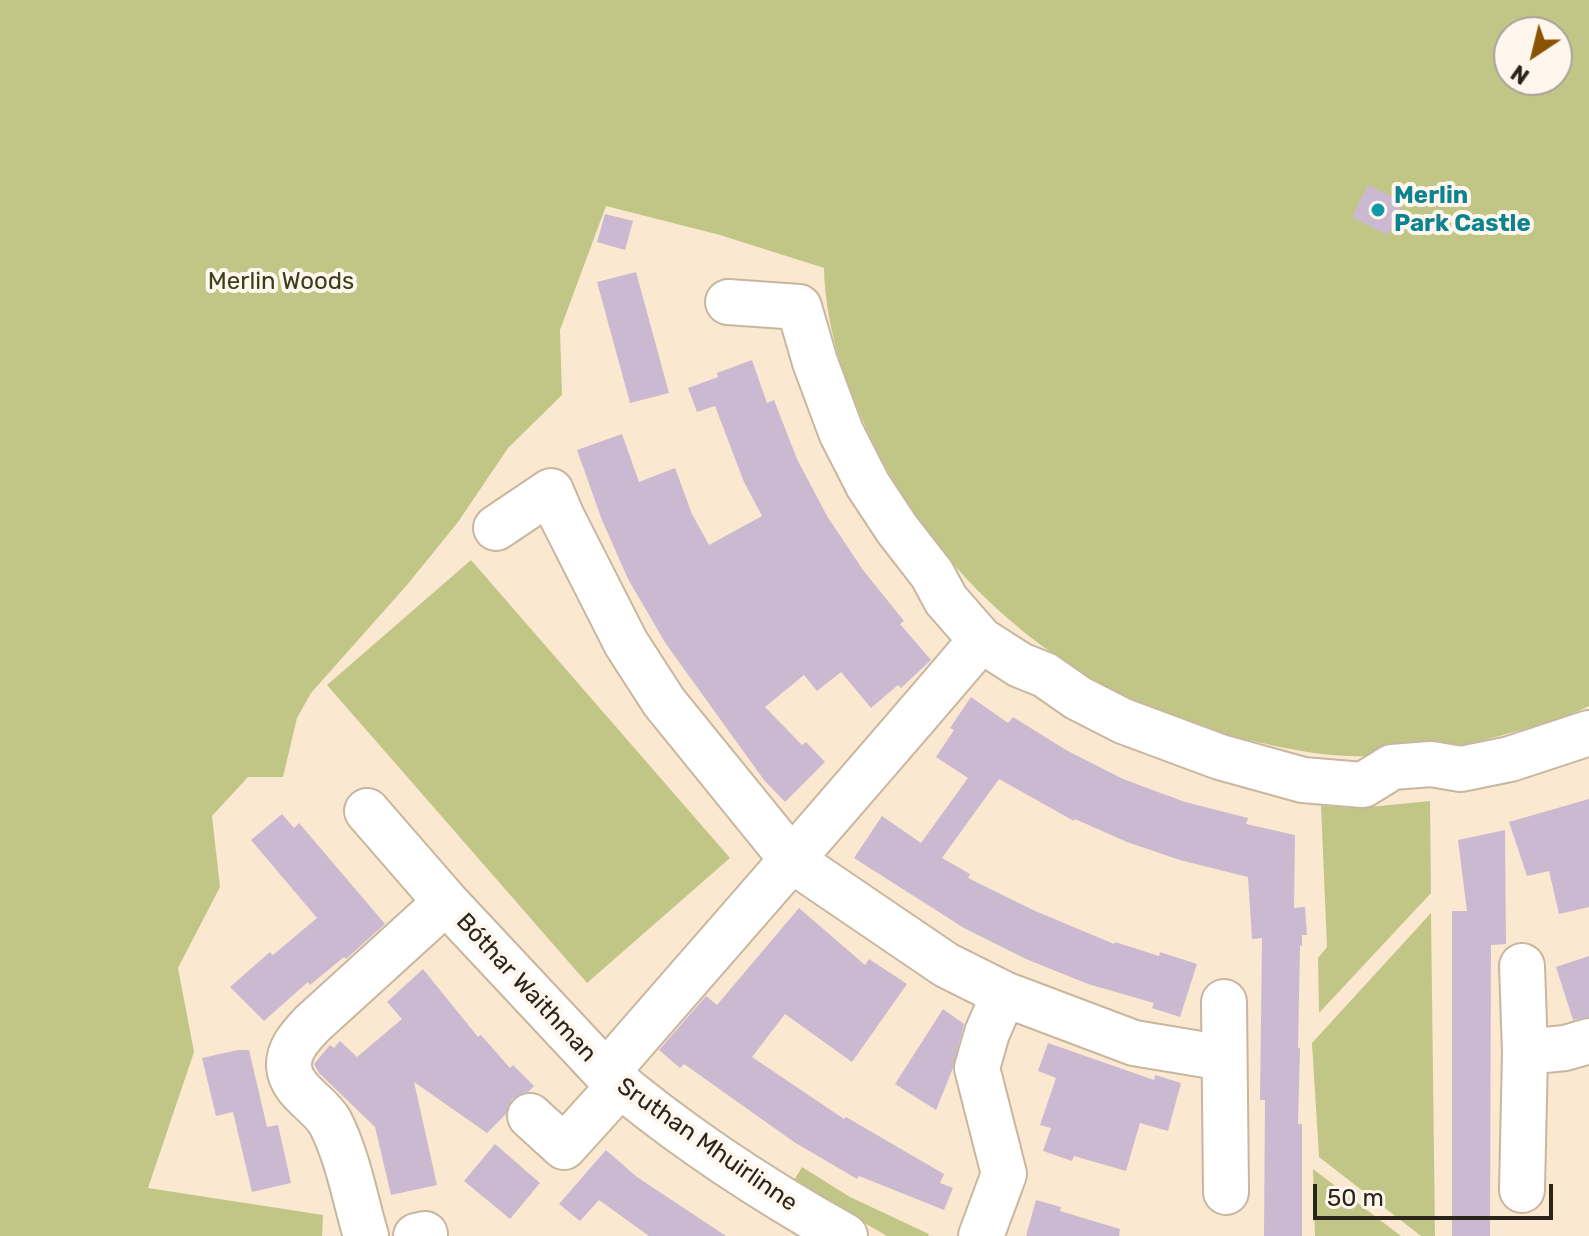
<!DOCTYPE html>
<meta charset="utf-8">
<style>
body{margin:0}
#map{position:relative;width:1589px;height:1236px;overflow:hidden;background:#fbe8d0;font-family:Rubik,sans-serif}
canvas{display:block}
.north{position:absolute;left:1493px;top:16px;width:80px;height:80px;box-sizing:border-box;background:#fff7ed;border:2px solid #aaa399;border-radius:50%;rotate:215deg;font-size:22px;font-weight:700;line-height:32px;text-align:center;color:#2b241b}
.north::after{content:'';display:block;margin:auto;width:28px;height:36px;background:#8a5404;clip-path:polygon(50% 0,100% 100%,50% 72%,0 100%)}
.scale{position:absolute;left:1313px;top:1184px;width:240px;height:36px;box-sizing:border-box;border:4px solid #2b241b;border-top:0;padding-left:10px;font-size:24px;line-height:28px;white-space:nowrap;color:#2b241b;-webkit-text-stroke:6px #fff7ed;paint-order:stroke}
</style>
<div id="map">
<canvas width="1589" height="1236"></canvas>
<div class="north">N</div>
<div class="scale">50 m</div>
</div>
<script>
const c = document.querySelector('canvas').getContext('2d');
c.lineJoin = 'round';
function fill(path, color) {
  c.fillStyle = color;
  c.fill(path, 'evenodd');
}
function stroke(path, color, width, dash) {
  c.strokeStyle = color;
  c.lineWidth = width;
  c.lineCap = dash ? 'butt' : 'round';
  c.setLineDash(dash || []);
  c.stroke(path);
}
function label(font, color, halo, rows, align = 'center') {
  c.font = font + ' Rubik,sans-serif';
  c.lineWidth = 8;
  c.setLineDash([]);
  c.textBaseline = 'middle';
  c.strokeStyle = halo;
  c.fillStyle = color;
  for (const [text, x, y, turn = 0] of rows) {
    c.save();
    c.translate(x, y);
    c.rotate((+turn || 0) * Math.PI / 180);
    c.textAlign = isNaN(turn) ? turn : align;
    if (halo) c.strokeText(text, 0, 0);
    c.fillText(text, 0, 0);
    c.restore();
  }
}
fill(new Path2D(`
 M 0,0 L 1589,0 L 1589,706 C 1561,720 1533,727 1503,735 C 1453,749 1401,758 1348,756 C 1317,755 1283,748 1253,741 C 1232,736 1208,733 1188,725 C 1056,676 941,579 878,452 C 849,396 825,331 824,268 L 720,235 L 606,206 L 560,330 L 562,395 L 508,448 L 458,522 L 407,585 L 311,693 L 297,718 L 283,777 L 248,777 L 212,816 L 220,887 L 178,968 L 194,1052 L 148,1188 L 323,1215 L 322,1236 L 0,1236 ZM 1509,32 L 1557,32 L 1557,80 L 1509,80 Z
 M 471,560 L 730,858 L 587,983 L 327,685 Z
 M 1430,801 L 1431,893 L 1319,1013 L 1318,958 L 1327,947 L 1321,806 L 1359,808 Z
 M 1431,913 L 1435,1236 L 1421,1236 L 1319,1157 L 1312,1043 Z
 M 802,1167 L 850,1197 L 929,1234 L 928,1236 L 887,1236 L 793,1182 Z
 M 1313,1169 L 1401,1236 L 1315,1236 Z`), '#c1c687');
fill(new Path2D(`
 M 1368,185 L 1404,202 L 1388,235 L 1352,217 Z
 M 605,214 L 633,221 L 625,250 L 597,242 Z
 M 636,272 L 669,393 L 630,403 L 597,282 Z
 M 752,360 L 767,403 L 774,400 L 797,459 L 827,516 L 863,570 L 904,621 L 900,624 L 931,660 L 901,688 L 898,685 L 871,708 L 841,672 L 817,691 L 804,675 L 765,707 L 802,745 L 806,742 L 825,762 L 785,802 L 764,780 L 666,644 L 628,579 L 602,520 L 577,450 L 622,434 L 639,482 L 675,468 L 692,514 L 709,545 L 762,516 L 744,482 L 715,406 L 697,412 L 688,388 L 718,377 L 717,373 Z
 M 971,697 L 1008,723 L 1013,717 L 1066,750 L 1123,779 L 1185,802 L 1248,818 L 1246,824 L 1295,835 L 1294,908 L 1305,907 L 1307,935 L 1302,935 L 1302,946 L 1300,946 L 1298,1048 L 1300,1048 L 1298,1124 L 1302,1124 L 1302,1236 L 1264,1236 L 1265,1100 L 1260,1100 L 1262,938 L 1252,939 L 1248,877 L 1180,860 L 1127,842 L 1075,819 L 1074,821 L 999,779 L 942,858 L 970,874 L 968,878 L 1033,910 L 1114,944 L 1115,942 L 1159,956 L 1160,952 L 1197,964 L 1180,1017 L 1152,1008 L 1154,1003 L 1088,984 L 1026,959 L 964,928 L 854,858 L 882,816 L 921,843 L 968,778 L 936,757 L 954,730 L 950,728 Z
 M 1589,799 L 1589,907 L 1559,914 L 1549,871 L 1527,876 L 1509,822 Z
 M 282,814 L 294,828 L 299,823 L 385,924 L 346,959 L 344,957 L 310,985 L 308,982 L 264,1021 L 230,987 L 270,952 L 273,955 L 317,918 L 251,840 Z
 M 1505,830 L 1506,944 L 1491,945 L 1490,1236 L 1452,1236 L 1452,911 L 1467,911 L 1458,840 Z
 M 799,908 L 865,965 L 869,959 L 907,984 L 852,1062 L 785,1014 L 752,1057 L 844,1119 L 846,1117 L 944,1174 L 940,1183 L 953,1188 L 944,1210 L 859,1176 L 857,1179 L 794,1142 L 684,1064 L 680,1068 L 659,1050 L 706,996 L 717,1005 Z
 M 1589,956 L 1589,1017 L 1573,1020 L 1556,967 Z
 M 423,969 L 478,1037 L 481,1035 L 510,1068 L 513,1065 L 534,1086 L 528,1092 L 512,1099 L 506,1114 L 487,1133 L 414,1082 L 437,1185 L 391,1195 L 375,1127 L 319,1073 L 314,1064 L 330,1045 L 334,1048 L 340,1041 L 357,1057 L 402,1019 L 387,1002 Z
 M 943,1009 L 964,1024 L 953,1068 L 936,1110 L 895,1084 Z
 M 1048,1043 L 1154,1080 L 1155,1075 L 1181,1083 L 1168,1131 L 1140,1123 L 1126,1171 L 1074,1156 L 1072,1161 L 1043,1151 L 1051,1128 L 1040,1125 L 1056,1078 L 1038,1071 Z
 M 238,1050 L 249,1050 L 267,1127 L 278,1125 L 291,1183 L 252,1192 L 233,1112 L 216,1116 L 202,1058 Z
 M 495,1144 L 540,1183 L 510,1219 L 464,1181 Z
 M 606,1150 L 637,1177 L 726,1236 L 649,1236 L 599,1200 L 580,1221 L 559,1204 Z
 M 1036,1200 L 1061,1207 L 1060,1211 L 1120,1229 L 1119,1236 L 1026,1236 Z`), '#cbb9d1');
const minor = new Path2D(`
 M 728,302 L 799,307 L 815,362 L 841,432 L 868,485 L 897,529 L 932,574 L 946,600 L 981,640 L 1020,665 L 1045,675 L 1078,698 L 1123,721 L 1220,757 L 1303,780 L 1363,785 L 1392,767 L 1431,764 L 1461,769 L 1510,759 L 1589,733
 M 496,528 L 551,491 L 562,517 L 626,643 L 664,702 L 793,861 L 946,965 L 1004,994 L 1134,1043 L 1224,1058
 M 367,811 L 446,902 L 606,1073
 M 1224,1002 L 1226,1192
 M 1525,1052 L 1565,1048 L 1589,1041
 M 530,1116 L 564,1147 L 620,1085
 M 1522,1190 L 1525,1052 L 1522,966
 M 366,1236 C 355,1199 348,1157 330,1122 C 319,1103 291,1091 289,1067 C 288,1049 300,1037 312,1024 L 446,902
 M 416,1236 L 425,1234
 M 845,1236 C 761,1189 680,1136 606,1073 C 731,929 857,786 981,640
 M 981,1236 L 1004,1174 L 977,1068 L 987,1033 L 1004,994`);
stroke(minor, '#c8b69f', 48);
stroke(minor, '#fff', 44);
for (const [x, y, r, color] of [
 [1378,210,8,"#0f9aa8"]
]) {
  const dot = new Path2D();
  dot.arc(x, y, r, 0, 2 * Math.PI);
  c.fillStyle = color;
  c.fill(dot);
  stroke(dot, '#fff7ed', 3);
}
label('bold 24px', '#0d838f', '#fff7ed', [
 ["Merlin",1394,196],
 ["Park Castle",1394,224]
], 'left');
label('24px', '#3c3e1a', '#fff7ed', [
 ["Merlin Woods",281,282]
]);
label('24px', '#2b241b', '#fff7ed', [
 ["Bóthar Waithman",526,988,47],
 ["Sruthan Mhuirlinne",707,1145,35]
]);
</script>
